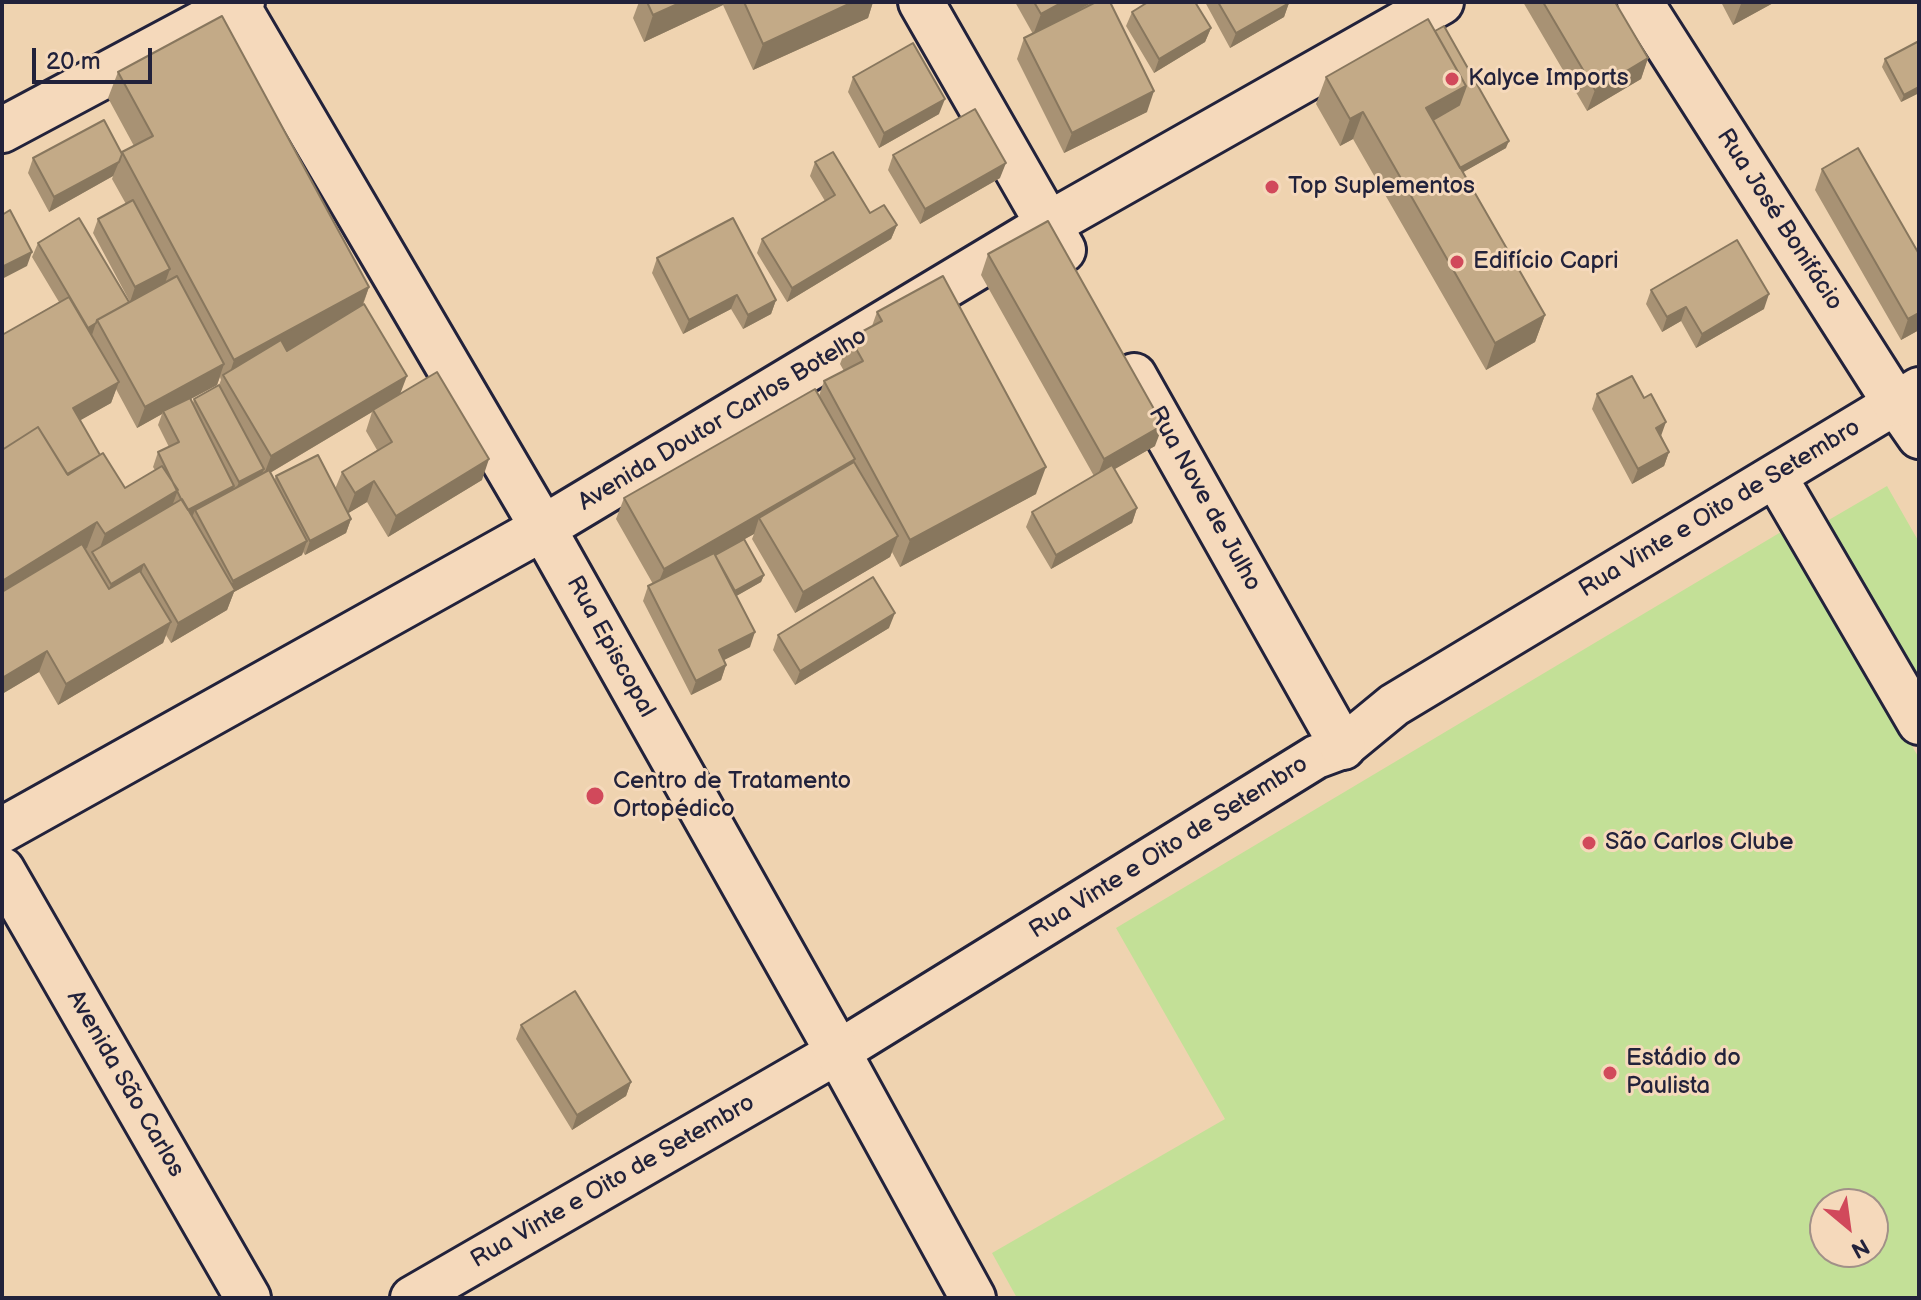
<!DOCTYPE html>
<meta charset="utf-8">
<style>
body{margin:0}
#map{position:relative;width:1921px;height:1300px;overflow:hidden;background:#efd3b0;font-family:"Balsamiq Sans",sans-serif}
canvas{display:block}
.frame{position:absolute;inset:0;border:4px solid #22223b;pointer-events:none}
.north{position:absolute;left:1809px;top:1188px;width:80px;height:80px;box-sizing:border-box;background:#f5d9bb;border:2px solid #a19088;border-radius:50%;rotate:151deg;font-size:22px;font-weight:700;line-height:32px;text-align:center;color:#22223b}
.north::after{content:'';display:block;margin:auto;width:28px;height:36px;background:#d1495b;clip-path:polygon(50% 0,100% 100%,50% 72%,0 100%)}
.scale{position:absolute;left:32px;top:48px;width:120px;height:36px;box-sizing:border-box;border:4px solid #22223b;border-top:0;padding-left:10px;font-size:24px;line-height:28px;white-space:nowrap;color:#22223b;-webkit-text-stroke:6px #f5d9bb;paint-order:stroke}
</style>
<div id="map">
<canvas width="1921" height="1300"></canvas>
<div class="frame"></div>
<div class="north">N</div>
<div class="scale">20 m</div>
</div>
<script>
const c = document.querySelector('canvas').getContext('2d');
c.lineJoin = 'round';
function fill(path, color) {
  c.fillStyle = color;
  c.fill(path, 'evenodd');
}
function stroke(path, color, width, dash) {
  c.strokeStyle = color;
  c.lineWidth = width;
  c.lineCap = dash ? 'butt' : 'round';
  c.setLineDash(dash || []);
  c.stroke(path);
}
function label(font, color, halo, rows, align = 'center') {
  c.font = font + ' "Balsamiq Sans",sans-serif';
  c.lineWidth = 6;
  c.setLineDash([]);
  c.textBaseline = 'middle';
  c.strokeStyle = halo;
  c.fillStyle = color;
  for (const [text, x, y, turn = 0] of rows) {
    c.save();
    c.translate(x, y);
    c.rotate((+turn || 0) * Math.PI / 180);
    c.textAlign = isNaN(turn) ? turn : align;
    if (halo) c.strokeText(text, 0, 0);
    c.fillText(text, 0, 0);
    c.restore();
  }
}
fill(new Path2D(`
 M 1887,486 L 1919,542 L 1919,681 L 1827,521 Z
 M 1786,529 L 1919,758 L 1919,1298 L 1017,1298 L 992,1253 L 1225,1119 L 1116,928 ZM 1825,1204 L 1873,1204 L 1873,1252 L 1825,1252 Z`), '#c3e097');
const minor = new Path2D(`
 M 1896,404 L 1919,437
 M 1775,476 L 1919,723
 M 412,1298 L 838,1052 L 1316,757 L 1343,747 L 1394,705 L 1919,389`);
const major = new Path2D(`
 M 235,2 L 543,528 L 838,1052 L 973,1298
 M 921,2 L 1063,250
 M 1640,2 L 1896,404
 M 2,130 L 242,2
 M 1134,376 L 1343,747
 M 2,830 L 543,528 L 1049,224 L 1441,2
 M 2,870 L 248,1298`);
stroke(minor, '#22223b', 48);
stroke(major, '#22223b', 50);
stroke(minor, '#f5d9bb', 42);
stroke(major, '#f5d9bb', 44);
fill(new Path2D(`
 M 639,2 L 873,2 L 868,18 L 753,70 L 723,5 L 644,42 L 633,18 Z
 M 1015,2 L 1093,2 L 1066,17 L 1147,112 L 1064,153 L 1017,59 L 1024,38 L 1033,34 Z
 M 1205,2 L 1289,2 L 1284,17 L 1230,48 Z
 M 1523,2 L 1615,2 L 1648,58 L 1641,79 L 1587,111 Z
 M 1721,2 L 1775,2 L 1733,25 Z
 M 1132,12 L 1211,28 L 1205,42 L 1154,73 L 1126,26 Z
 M 1885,59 L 1919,93 L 1901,102 L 1882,67 Z
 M 118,72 L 369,287 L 363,305 L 400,394 L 482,480 L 388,537 L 367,502 L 348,513 L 351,519 L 346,533 L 305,555 L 303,552 L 302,555 L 234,592 L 227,610 L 171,643 L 166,635 L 163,643 L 58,705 L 39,672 L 2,694 L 2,335 L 59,302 L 32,257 L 38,243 L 130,302 L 93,233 L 98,219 L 126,204 L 112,179 L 113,176 L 49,212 L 28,173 L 33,158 L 122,154 L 134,146 L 108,98 ZM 220,377 L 221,380 L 219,385 L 194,399 L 193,403 L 191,399 L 217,385 ZM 116,389 L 137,428 L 162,414 L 158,425 L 169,447 L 158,452 L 153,467 L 155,470 L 125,488 L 100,455 L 80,420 L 111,403 ZM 372,412 L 366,431 L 377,450 L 342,472 L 335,489 L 276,476 L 274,481 L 270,473 Z
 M 853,77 L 939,114 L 879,148 L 848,92 Z
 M 1326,77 L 1506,148 L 1463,172 L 1545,315 L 1535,342 L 1486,370 L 1353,139 L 1340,146 L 1316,104 Z
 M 893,155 L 1000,178 L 920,224 L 888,170 Z
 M 815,162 L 870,213 L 897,225 L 891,239 L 787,302 L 757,253 L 762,239 L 825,201 L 810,176 Z
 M 1822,169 L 1919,330 L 1901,340 L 1815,190 Z
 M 988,254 L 1155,446 L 1114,469 L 1137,508 L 1132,523 L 1051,569 L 1026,527 L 1032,512 L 1094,476 L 981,275 Z
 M 657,258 L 776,300 L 771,314 L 743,329 L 731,309 L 683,334 L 652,273 Z
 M 1651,290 L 1764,309 L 1696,348 L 1681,321 L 1662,332 L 1646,304 Z
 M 877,312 L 1036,494 L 900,567 L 892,552 L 890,557 L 795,613 L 752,539 L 754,534 L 744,539 L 764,575 L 761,582 L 736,596 L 750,647 L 724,660 L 726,665 L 721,680 L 691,695 L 643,601 L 648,586 L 653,584 L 616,519 L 624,498 L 819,396 L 824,381 L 844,371 L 840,364 L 850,338 L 872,326 Z
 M 1597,394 L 1644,398 L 1669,452 L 1664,466 L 1632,484 L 1592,409 Z
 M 889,628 L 795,685 L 773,650 L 778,635 Z
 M 521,1025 L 631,1082 L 626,1096 L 572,1130 L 516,1039 Z`), '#a89274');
fill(new Path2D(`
 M 682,2 L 725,2 L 723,5 L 644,42 L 653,15 Z
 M 853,2 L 873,2 L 868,18 L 753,70 L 763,44 Z
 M 1063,2 L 1093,2 L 1033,35 L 1041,14 Z
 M 1745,2 L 1775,2 L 1733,25 L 1741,4 Z
 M 1289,3 L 1284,17 L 1230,48 L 1236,33 Z
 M 1211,28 L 1205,42 L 1154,73 L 1159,59 Z
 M 1648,58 L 1641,79 L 1587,111 L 1595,90 Z
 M 1466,86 L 1456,113 L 1421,132 L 1426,108 Z
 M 1919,87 L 1919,93 L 1901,102 L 1904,95 Z
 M 1154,91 L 1147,112 L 1064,153 L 1072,133 Z
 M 945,99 L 939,114 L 879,148 L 884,133 Z
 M 1363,112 L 1353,139 L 1340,146 L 1350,119 Z
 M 1509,141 L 1506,148 L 1444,183 L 1446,175 Z
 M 119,162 L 113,176 L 49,212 L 54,197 Z
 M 1006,163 L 1000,178 L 920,224 L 925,209 Z
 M 897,225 L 891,239 L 787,302 L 792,288 Z
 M 32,252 L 27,266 L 2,279 L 2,267 Z
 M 170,269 L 165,283 L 130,302 L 135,287 Z
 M 369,287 L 359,314 L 227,382 L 234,360 Z
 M 1769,294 L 1764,309 L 1696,348 L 1702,334 Z
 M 737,295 L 731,309 L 683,334 L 689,320 Z
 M 776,300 L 771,314 L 743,329 L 748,315 Z
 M 1686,307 L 1681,321 L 1662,332 L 1667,317 Z
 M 1919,313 L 1919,330 L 1901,340 L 1908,319 Z
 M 1545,315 L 1535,342 L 1486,370 L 1495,343 Z
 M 96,323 L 91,338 L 83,342 L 88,328 Z
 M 224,364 L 217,385 L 164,413 L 163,411 L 162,414 L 137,428 L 145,407 Z
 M 407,376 L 399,397 L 373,410 L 372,412 L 263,477 L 271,456 Z
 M 119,382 L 111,403 L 65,429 L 73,408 Z
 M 1666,422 L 1661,436 L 1656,428 Z
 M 1163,425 L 1155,446 L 1096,480 L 1104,459 Z
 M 1669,452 L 1664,466 L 1632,484 L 1638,469 Z
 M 489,459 L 482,480 L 388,537 L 396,516 Z
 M 855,459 L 847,480 L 759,518 L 754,534 L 656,589 L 664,569 Z
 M 1046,467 L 1036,494 L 900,567 L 910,540 Z
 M 264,469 L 258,483 L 233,497 L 239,482 Z
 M 374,481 L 367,502 L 347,514 L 355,493 Z
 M 234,486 L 229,501 L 195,510 L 191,520 L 187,510 Z
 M 178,490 L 168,517 L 95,561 L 105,534 Z
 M 1137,508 L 1132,523 L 1051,569 L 1056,555 Z
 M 351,519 L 346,533 L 305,555 L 310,541 Z
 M 97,522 L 87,548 L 2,602 L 2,581 Z
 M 898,536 L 890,557 L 795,613 L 803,592 Z
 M 307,541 L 302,555 L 234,592 L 227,610 L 171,643 L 178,623 L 228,594 L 233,581 Z
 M 144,564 L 137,585 L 103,605 L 111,584 Z
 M 764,575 L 761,582 L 733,598 L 735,591 Z
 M 895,613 L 889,628 L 795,685 L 800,671 Z
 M 171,622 L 163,643 L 58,705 L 66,684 Z
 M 755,632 L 750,647 L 714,665 L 719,650 Z
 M 47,651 L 39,672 L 2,694 L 2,678 Z
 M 726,665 L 721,680 L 691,695 L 696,681 Z
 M 631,1082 L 626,1096 L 572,1130 L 577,1115 Z`), '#88775e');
const building = new Path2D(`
 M 647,2 L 682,2 L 653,15 Z
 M 744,2 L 853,2 L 763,44 Z
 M 1034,2 L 1063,2 L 1041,14 Z
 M 1096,2 L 1110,2 L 1154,91 L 1072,133 L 1024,38 Z
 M 1148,2 L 1195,2 L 1211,28 L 1159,59 L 1132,12 Z
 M 1218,2 L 1289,2 L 1289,3 L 1236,33 Z
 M 1543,2 L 1615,2 L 1648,58 L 1595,90 Z
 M 222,16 L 369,287 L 234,360 L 122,152 L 153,136 L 118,72 Z
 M 1428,19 L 1466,86 L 1426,108 L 1545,315 L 1495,343 L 1363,112 L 1350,119 L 1326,77 Z
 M 1444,26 L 1509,141 L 1460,168 L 1433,120 L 1459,105 L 1466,86 L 1435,31 Z
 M 1919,41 L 1919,87 L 1904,95 L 1885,59 Z
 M 913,43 L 945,99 L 884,133 L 853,77 Z
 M 975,109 L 1006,163 L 925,209 L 893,155 Z
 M 104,120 L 122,154 L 119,162 L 54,197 L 33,158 Z
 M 1858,148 L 1919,254 L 1919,313 L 1908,319 L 1822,169 Z
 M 833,152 L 870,213 L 884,205 L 897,225 L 792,288 L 762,239 L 835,195 L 815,162 Z
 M 133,200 L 170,269 L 135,287 L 98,219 Z
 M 10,210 L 32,252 L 2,267 L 2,215 Z
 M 79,218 L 129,302 L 97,320 L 96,323 L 88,328 L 38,243 Z
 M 733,218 L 776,300 L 748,315 L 737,295 L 689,320 L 657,258 Z
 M 1048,221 L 1163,425 L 1104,459 L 988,254 Z
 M 1737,240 L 1769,294 L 1702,334 L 1686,307 L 1667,317 L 1651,290 Z
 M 177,276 L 224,364 L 145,407 L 97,320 Z
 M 943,276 L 1046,467 L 910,540 L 824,381 L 863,361 L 850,338 L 882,321 L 877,312 Z
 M 69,297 L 119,382 L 73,408 L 100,455 L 67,474 L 38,427 L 2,450 L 2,335 Z
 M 364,304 L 407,376 L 271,456 L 223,375 L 281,340 L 287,351 Z
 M 437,372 L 489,459 L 396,516 L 374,481 L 355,493 L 342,472 L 392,442 L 373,410 Z
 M 1632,376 L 1644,398 L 1651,394 L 1666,422 L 1656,428 L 1669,452 L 1638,469 L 1597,394 Z
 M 219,385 L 264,469 L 239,482 L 194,399 Z
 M 815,389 L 855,459 L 664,569 L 624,498 Z
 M 190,398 L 234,486 L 188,510 L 181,499 L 158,452 L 179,442 L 163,411 Z
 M 38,427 L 68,475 L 103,453 L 125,488 L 162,466 L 178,490 L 105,534 L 97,522 L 2,581 L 2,450 Z
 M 318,455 L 351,519 L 310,541 L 276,476 Z
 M 854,462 L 898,536 L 803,592 L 759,518 Z
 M 1112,465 L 1137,508 L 1056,555 L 1032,512 Z
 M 269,470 L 307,541 L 233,581 L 195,510 Z
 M 182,499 L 235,590 L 178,623 L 144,564 L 111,584 L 92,552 Z
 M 744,539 L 764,575 L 735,591 L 715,555 Z
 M 82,544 L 109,589 L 140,571 L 171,622 L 66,684 L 47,651 L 2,678 L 2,592 Z
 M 714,553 L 755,632 L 719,650 L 726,665 L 696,681 L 648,586 Z
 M 873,577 L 895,613 L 800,671 L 778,635 Z
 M 575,991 L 631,1082 L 577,1115 L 521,1025 Z`);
fill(building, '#c3aa87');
stroke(building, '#88775e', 2);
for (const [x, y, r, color] of [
 [1452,79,8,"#d1495b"],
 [1272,187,8,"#d1495b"],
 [1457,262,8,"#d1495b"],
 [595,796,10,"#d1495b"],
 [1589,843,8,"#d1495b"],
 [1610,1073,8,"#d1495b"]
]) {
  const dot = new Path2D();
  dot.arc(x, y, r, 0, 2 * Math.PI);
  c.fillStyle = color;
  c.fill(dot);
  stroke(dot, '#f5d9bb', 3);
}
label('24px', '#22223b', '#f5d9bb', [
 ["Kalyce Imports",1468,79],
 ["Top Suplementos",1288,187],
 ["Edifício Capri",1473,262],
 ["Centro de Tratamento",613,782],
 ["Ortopédico",613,810],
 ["São Carlos Clube",1605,843],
 ["Estádio do",1626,1059],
 ["Paulista",1626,1087]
], 'left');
label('24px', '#22223b', '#f5d9bb', [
 ["Rua José Bonifácio",1779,220,57],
 ["Avenida Doutor Carlos Botelho",723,420,-31],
 ["Rua Nove de Julho",1204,499,61],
 ["Rua Vinte e Oito de Setembro",1720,509,-31],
 ["Rua Episcopal",610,647,61],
 ["Rua Vinte e Oito de Setembro",1169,848,-32],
 ["Avenida São Carlos",125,1084,60],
 ["Rua Vinte e Oito de Setembro",613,1182,-30]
]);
</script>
